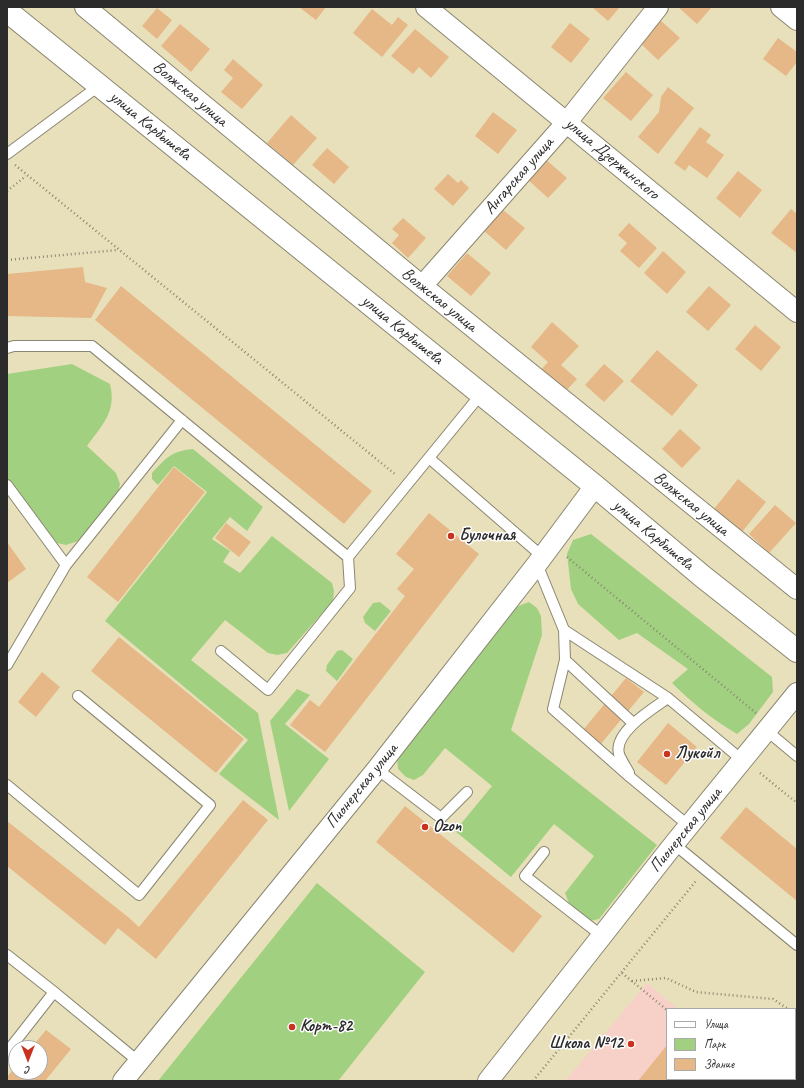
<!DOCTYPE html>
<meta charset="utf-8">
<style>
body{margin:0}
#map{position:relative;width:804px;height:1088px;overflow:hidden;background:#e8e0ba;font-family:Caveat,sans-serif}
canvas{display:block}
.frame{position:absolute;inset:0;border:8px solid #2b2b2b;pointer-events:none}
.legend{position:absolute;left:666px;top:1008px;width:130px;height:72px;box-sizing:border-box;background:#fff;border:1px solid #aaa;margin:0;padding:5px 7px;list-style:none;font-size:12px;color:#2b2b2b}
.legend li{display:flex;align-items:center;gap:8px;height:20px}
.legend b{width:20px;border:1px solid #aaa}
.north{position:absolute;left:8px;top:1040px;width:40px;height:40px;box-sizing:border-box;background:#fff;border:1px solid #aaa;border-radius:50%;rotate:180deg;font-size:11px;font-weight:700;line-height:16px;text-align:center;color:#2b2b2b}
.north::after{content:'';display:block;margin:auto;width:14px;height:18px;background:#c8321e;clip-path:polygon(50% 0,100% 100%,50% 72%,0 100%)}
</style>
<div id="map">
<canvas width="804" height="1088"></canvas>
<div class="frame"></div>
<ul class="legend">
<li><b style="height:5px;background:#fff"></b>Улица</li>
<li><b style="height:11px;background:#a1d180"></b>Парк</li>
<li><b style="height:11px;background:#e6b787"></b>Здание</li>
</ul>
<div class="north">С</div>
</div>
<script>
const c = document.querySelector('canvas').getContext('2d');
c.lineJoin = 'round';
function fill(path, color) {
  c.fillStyle = color;
  c.fill(path, 'evenodd');
}
function stroke(path, color, width, dash) {
  c.strokeStyle = color;
  c.lineWidth = width;
  c.lineCap = dash ? 'butt' : 'round';
  c.setLineDash(dash || []);
  c.stroke(path);
}
function label(font, color, halo, rows, align = 'center') {
  c.font = font + ' Caveat,sans-serif';
  c.lineWidth = 3;
  c.setLineDash([]);
  c.textBaseline = 'middle';
  c.strokeStyle = halo;
  c.fillStyle = color;
  for (const [text, x, y, turn = 0] of rows) {
    c.save();
    c.translate(x, y);
    c.rotate((+turn || 0) * Math.PI / 180);
    c.textAlign = isNaN(turn) ? turn : align;
    if (halo) c.strokeText(text, 0, 0);
    c.fillText(text, 0, 0);
    c.restore();
  }
}
fill(new Path2D(`
 M 647,983 L 678,1009 L 667,1009 L 667,1079 L 763,1079 L 765,1081 L 565,1081 Z`), '#f7d1c8');
fill(new Path2D(`
 M 72,364 L 110,384 C 117,412 102,425 87,446 L 116,473 L 120,484 L 118,493 L 78,541 L 66,545 L 53,542 L 7,478 L 7,374 Z
 M 193,449 L 263,507 L 247,531 L 230,517 L 212,539 L 230,551 L 223,562 L 240,573 L 272,536 L 332,583 L 334,591 L 333,601 L 287,653 L 277,655 L 268,653 L 225,620 L 191,660 L 258,713 L 279,820 L 219,774 L 248,740 L 105,621 L 207,492 L 174,466 L 158,485 L 152,479 L 152,473 C 166,458 171,451 193,449 Z
 M 591,534 L 772,677 L 773,692 L 749,724 L 737,734 C 713,720 691,702 672,683 L 688,669 L 637,633 L 619,640 L 578,604 L 571,589 L 567,554 L 573,540 Z
 M 380,602 L 391,611 L 375,631 L 365,623 L 363,617 L 373,603 Z
 M 529,602 L 537,608 L 541,616 L 542,635 L 511,730 L 657,845 L 599,919 L 590,921 L 569,903 L 565,893 L 594,856 L 554,824 L 511,877 L 455,831 L 492,786 L 445,748 L 423,775 L 414,780 L 406,777 L 398,769 L 397,758 L 516,607 Z
 M 342,650 L 353,659 L 337,681 L 326,671 L 327,665 L 337,651 Z
 M 297,689 L 310,695 L 285,724 L 329,759 L 289,811 L 270,721 Z
 M 317,883 L 425,972 L 338,1081 L 158,1081 Z`), '#a1d180');
fill(new Path2D(`
 M 299,7 L 326,7 L 316,20 Z
 M 592,7 L 620,7 L 608,21 Z
 M 678,7 L 712,7 L 697,24 Z
 M 157,8 L 172,20 L 157,39 L 142,26 Z
 M 372,9 L 392,25 L 398,17 L 408,25 L 382,57 L 353,33 Z
 M 660,20 L 680,38 L 658,60 L 639,42 Z
 M 570,23 L 590,39 L 571,63 L 551,47 Z
 M 180,24 L 210,49 L 191,72 L 161,46 Z
 M 415,29 L 449,57 L 431,78 L 419,67 L 413,74 L 391,56 Z
 M 778,38 L 797,52 L 797,62 L 786,76 L 763,59 Z
 M 233,59 L 263,85 L 242,109 L 221,92 L 233,78 L 224,70 Z
 M 626,72 L 653,95 L 631,121 L 603,98 Z
 M 668,87 L 694,108 L 658,154 L 638,137 L 659,112 L 661,97 Z
 M 493,112 L 517,130 L 498,154 L 475,136 Z
 M 291,115 L 317,138 L 293,165 L 267,143 Z
 M 700,127 L 711,135 L 706,142 L 724,155 L 707,178 L 689,165 L 685,171 L 674,163 Z
 M 327,148 L 349,167 L 334,184 L 312,165 Z
 M 544,158 L 567,178 L 548,198 L 526,178 Z
 M 738,171 L 762,190 L 740,218 L 716,198 Z
 M 448,174 L 458,183 L 461,180 L 469,188 L 453,206 L 434,189 Z
 M 791,209 L 797,214 L 797,253 L 771,233 Z
 M 503,210 L 525,228 L 506,250 L 484,231 Z
 M 403,218 L 426,238 L 408,258 L 392,243 L 399,235 L 392,229 Z
 M 629,223 L 657,248 L 639,268 L 620,251 L 627,243 L 618,235 Z
 M 663,251 L 686,272 L 667,294 L 644,273 Z
 M 467,253 L 491,273 L 471,296 L 447,276 Z
 M 83,267 L 85,282 L 107,288 L 91,318 L 7,316 L 7,274 Z
 M 121,286 L 372,491 L 344,524 L 95,320 Z
 M 709,286 L 731,305 L 708,331 L 686,312 Z
 M 552,322 L 579,346 L 561,365 L 577,379 L 565,392 L 541,370 L 548,362 L 531,347 Z
 M 755,325 L 781,347 L 761,371 L 735,349 Z
 M 657,350 L 698,385 L 672,416 L 630,381 Z
 M 604,364 L 624,381 L 604,402 L 585,385 Z
 M 680,429 L 701,448 L 682,468 L 662,449 Z
 M 174,467 L 205,492 L 118,602 L 87,577 Z
 M 738,479 L 766,502 L 742,532 L 714,509 Z
 M 775,505 L 796,523 L 769,553 L 749,534 Z
 M 429,513 L 479,554 L 325,752 L 290,725 L 310,700 L 319,707 L 405,596 L 397,589 L 414,569 L 396,554 Z
 M 226,523 L 251,542 L 239,557 L 215,538 Z
 M 7,542 L 26,569 L 7,583 Z
 M 119,637 L 244,739 L 216,773 L 91,671 Z
 M 42,672 L 60,687 L 36,717 L 18,702 Z
 M 626,678 L 644,692 L 600,745 L 583,730 Z
 M 668,723 L 697,747 L 666,785 L 637,762 Z
 M 243,800 L 268,820 L 156,959 L 118,928 L 105,945 L 7,866 L 7,821 L 128,917 L 139,927 Z
 M 405,806 L 542,916 L 513,953 L 376,842 Z
 M 746,807 L 797,849 L 797,901 L 720,838 Z
 M 46,1030 L 71,1049 L 45,1081 L 7,1081 L 7,1077 L 16,1066 L 16,1072 L 40,1072 L 40,1048 L 31,1048 Z
 M 667,1045 L 667,1079 L 703,1079 L 701,1081 L 638,1081 Z`), '#e6b787');
const service = new Path2D(`
 M 7,154 L 100,85
 M 7,348 L 14,346 L 92,346 L 348,557
 M 429,458 L 543,557
 M 7,485 L 66,565
 M 537,564 L 564,630 L 668,698 L 742,760
 M 564,630 L 565,660 L 553,709 L 630,777 L 689,826
 M 221,651 L 268,690 L 350,588 L 348,557 L 481,394
 M 565,660 L 633,723
 M 7,665 L 66,565 L 182,420
 M 766,730 L 797,756
 M 377,769 L 441,818 L 467,792
 M 629,773 C 626,767 621,760 619,754 C 613,732 654,708 668,698
 M 7,785 L 139,895 L 210,805 L 78,696
 M 674,844 L 797,945
 M 544,852 L 525,876 L 602,936
 M 7,955 L 54,992 L 139,1062
 M 7,1052 L 54,992`);
const minor = new Path2D(`
 M 85,7 L 422,286 L 797,589
 M 426,7 L 797,312
 M 781,7 L 797,20
 M 422,286 L 567,122 L 658,7
 M 123,1081 L 377,769 L 537,564 L 595,486
 M 488,1081 L 674,844 L 797,693`);
const tertiary = new Path2D(`
 M 7,11 L 595,486 L 702,576 L 797,651`);
stroke(service, '#8a8672', 12);
stroke(minor, '#8a8672', 22);
stroke(tertiary, '#8a8672', 24);
stroke(new Path2D(`
 M 15,165 L 396,475
 M 7,191 L 26,176
 M 7,260 L 118,250
 M 567,557 L 756,713
 M 760,773 L 797,803
 M 622,973 L 667,1010
 M 632,981 L 666,978 L 696,992 L 773,999 L 788,1009
 M 795,1014 L 797,1016
 M 795,1027 L 797,1025
 M 749,1079 L 751,1081
 M 533,1081 L 696,881`), '#8a8672', 2.5, [1, 3]);
stroke(service, '#fff', 10);
stroke(minor, '#fff', 20);
stroke(tertiary, '#fff', 22);
for (const [x, y, r, color] of [
 [451,536,4,"#c8321e"],
 [667,754,4,"#c8321e"],
 [425,827,4,"#c8321e"],
 [292,1027,4,"#c8321e"],
 [631,1044,4,"#c8321e"]
]) {
  const dot = new Path2D();
  dot.arc(x, y, r, 0, 2 * Math.PI);
  c.fillStyle = color;
  c.fill(dot);
  stroke(dot, '#fff', 1.5);
}
label('17px', '#2b2b2b', '#fff', [
 ["Волжская улица",190,94,40],
 ["улица Карбышева",150,126,39],
 ["улица Дзержинского",612,159,40],
 ["Ангарская улица",519,176,-49],
 ["Волжская улица",439,300,39],
 ["улица Карбышева",402,330,39],
 ["Волжская улица",691,504,39],
 ["улица Карбышева",653,535,40],
 ["Пионерская улица",362,786,-51],
 ["Пионерская улица",686,830,-51]
]);
label('bold 17px', '#2b2b2b', '#fff', [
 ["Булочная",459,536],
 ["Лукойл",675,754],
 ["Ozon",433,827],
 ["Корт-82",300,1027],
 ["Школа №12",623,1044,"right"]
], 'left');
</script>
